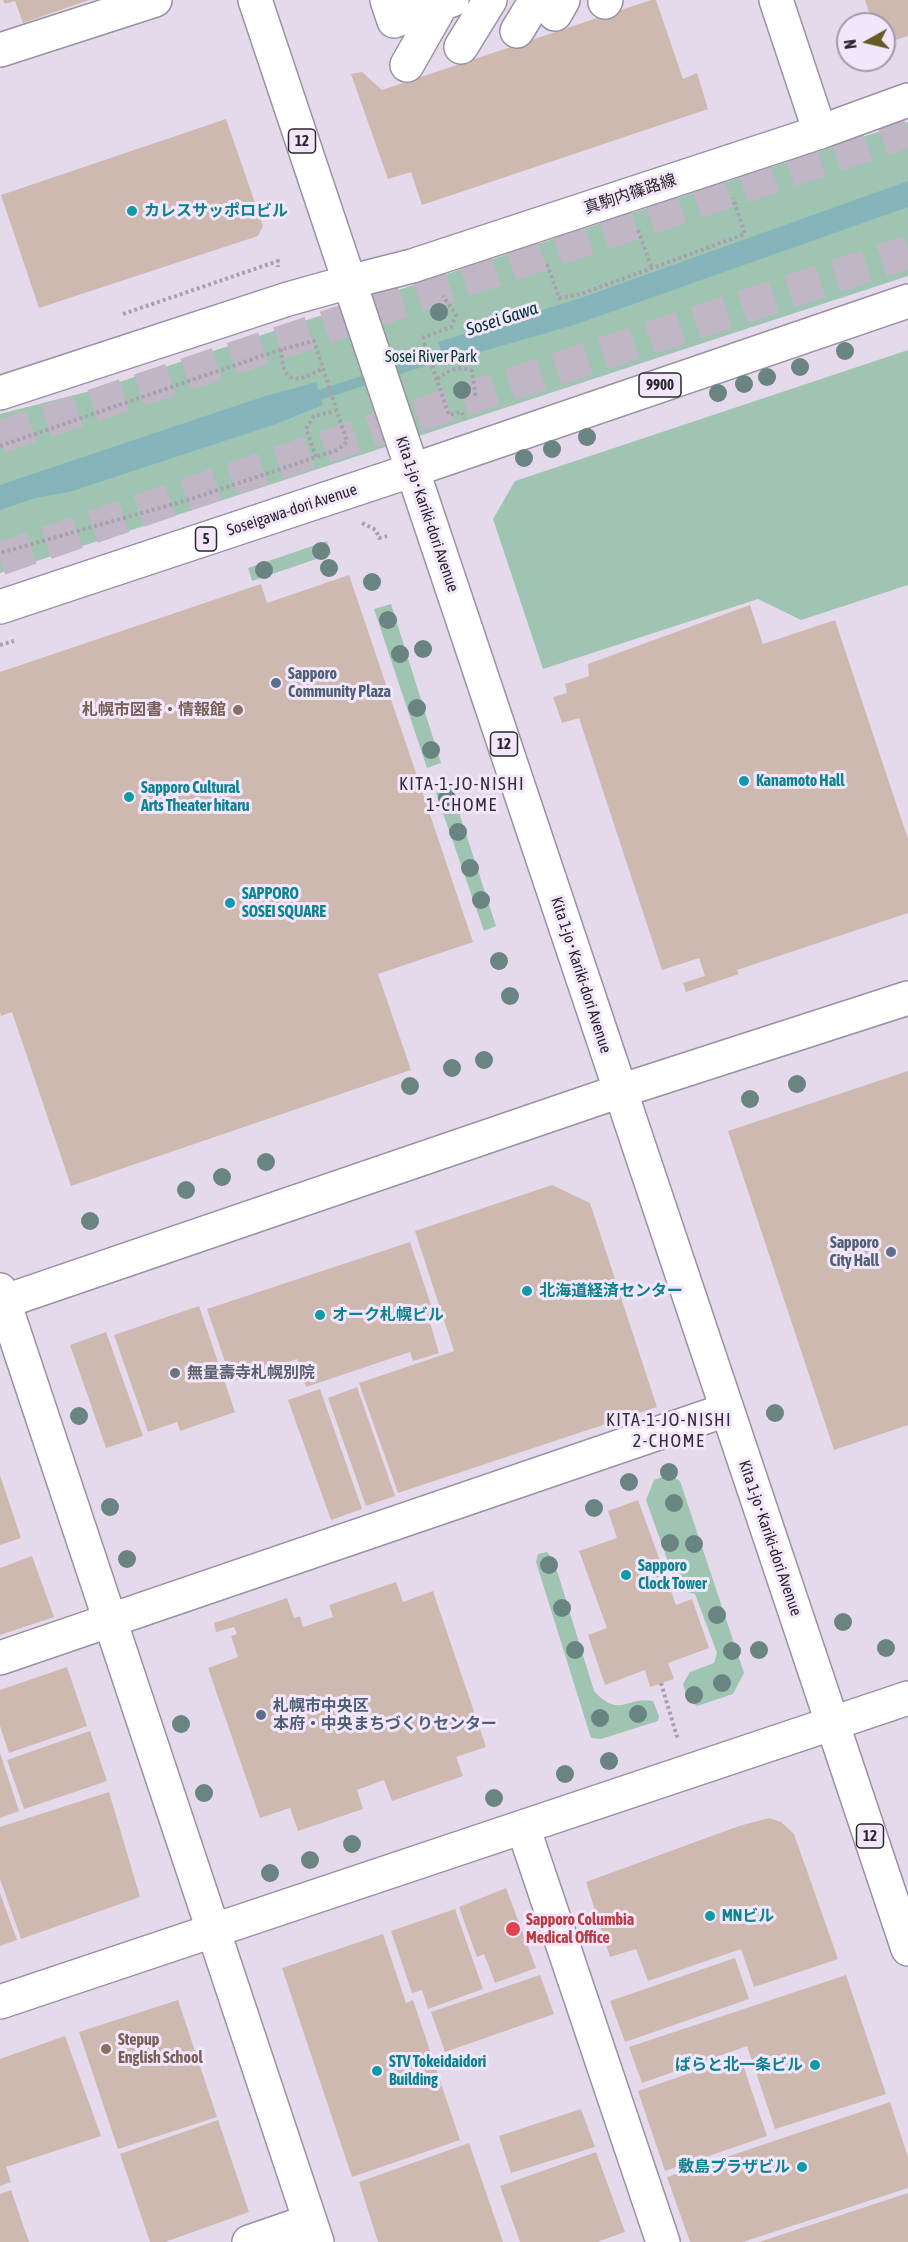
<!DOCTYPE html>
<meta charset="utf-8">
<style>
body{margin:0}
#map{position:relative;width:908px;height:2242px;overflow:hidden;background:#e5daec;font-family:"Asap Condensed",sans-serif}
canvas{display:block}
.north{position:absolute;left:836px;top:12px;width:60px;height:60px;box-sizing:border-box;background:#f2e7fa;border:2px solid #a29aa8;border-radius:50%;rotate:262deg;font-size:16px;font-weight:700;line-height:24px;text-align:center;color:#2b272e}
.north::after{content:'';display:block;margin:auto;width:21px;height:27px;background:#685926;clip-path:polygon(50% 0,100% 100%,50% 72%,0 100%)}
</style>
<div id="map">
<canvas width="908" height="2242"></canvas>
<div class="north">N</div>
</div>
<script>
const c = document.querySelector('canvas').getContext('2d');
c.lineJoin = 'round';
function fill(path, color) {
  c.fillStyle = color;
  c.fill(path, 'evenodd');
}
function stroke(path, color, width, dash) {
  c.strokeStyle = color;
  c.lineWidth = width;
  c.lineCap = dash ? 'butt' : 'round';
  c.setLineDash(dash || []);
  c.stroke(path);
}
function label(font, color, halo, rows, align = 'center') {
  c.font = font + ' "Asap Condensed","Noto Sans JP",sans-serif';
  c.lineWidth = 6;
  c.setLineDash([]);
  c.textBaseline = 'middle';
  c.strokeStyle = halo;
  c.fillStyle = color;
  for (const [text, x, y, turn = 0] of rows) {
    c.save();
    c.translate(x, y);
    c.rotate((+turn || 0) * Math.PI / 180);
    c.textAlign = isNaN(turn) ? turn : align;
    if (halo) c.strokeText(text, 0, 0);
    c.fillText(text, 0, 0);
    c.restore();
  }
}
fill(new Path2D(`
 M 908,122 L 908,276 L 0,573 L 0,414 L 98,389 Z
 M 908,350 L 908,585 L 801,620 L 758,599 L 543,669 L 493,519 L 515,481 Z
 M 327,541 L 331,554 L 252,581 L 248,568 Z
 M 391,604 L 441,763 L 427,768 L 374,609 Z
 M 451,788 L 496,926 L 484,931 L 436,793 Z
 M 669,1474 L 680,1481 L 744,1673 L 733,1694 L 697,1706 L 688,1699 L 683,1684 L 690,1672 L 714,1663 L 717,1653 L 695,1594 L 678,1590 L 646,1500 L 654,1480 Z
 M 547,1552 L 554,1561 L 594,1691 C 620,1719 626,1696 653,1701 L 659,1716 L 658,1721 L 601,1739 L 591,1738 L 536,1562 L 538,1554 Z`), '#9fc5b2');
fill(new Path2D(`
 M 908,181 L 908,207 L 574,325 L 445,362 L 438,342 L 578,299 Z
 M 316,382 L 323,405 L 276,424 L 69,492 L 35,498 L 0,510 L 0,485 L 259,398 Z`), '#85b4ba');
stroke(new Path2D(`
 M 307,399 L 455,351`), '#85b4ba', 10);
fill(new Path2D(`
 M 3,0 L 89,0 L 23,23 L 15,1 L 5,4 Z
 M 651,0 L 656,0 L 683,79 L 697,73 L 708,109 L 422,205 L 411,172 L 388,179 L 351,74 L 362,72 L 382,90 Z
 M 865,0 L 908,0 L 908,36 L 884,44 L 884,24 L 873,24 Z
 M 226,119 L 263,226 L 258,236 L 39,308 L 1,195 Z
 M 349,575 L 473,942 L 378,974 L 411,1070 L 71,1186 L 12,1012 L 1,1016 L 0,1013 L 0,672 L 261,584 L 267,603 Z
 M 750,605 L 763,644 L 835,620 L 908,839 L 908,913 L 737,970 L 739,974 L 686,992 L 683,983 L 705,976 L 699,958 L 662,970 L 579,718 L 562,723 L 553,697 L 567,693 L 565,684 L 589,676 L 588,664 Z
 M 908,1071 L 908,1425 L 834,1450 L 728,1131 Z
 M 552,1185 L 590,1203 L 657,1407 L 398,1493 L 359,1383 L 454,1351 L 415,1231 Z
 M 410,1242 L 434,1314 L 428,1316 L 439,1353 L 413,1361 L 410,1352 L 306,1387 L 297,1359 L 232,1382 L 207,1309 Z
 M 199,1306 L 235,1412 L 180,1431 L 177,1422 L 148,1432 L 114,1335 Z
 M 106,1332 L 143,1436 L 106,1448 L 70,1345 Z
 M 357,1387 L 395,1496 L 366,1506 L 328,1398 Z
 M 320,1389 L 362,1509 L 331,1520 L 288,1400 Z
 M 0,1475 L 21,1538 L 0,1545 Z
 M 638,1500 L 676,1605 L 692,1599 L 709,1648 L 668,1663 L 674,1679 L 650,1687 L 645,1670 L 605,1685 L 588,1635 L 607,1628 L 579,1551 L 617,1538 L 608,1511 Z
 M 32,1556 L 54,1617 L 0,1635 L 0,1568 Z
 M 396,1582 L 403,1602 L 433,1591 L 486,1747 L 456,1757 L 463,1776 L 392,1801 L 384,1780 L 357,1790 L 363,1809 L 298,1831 L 290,1808 L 260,1818 L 208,1668 L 238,1657 L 231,1636 L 237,1634 L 234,1627 L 216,1632 L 214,1623 L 287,1598 L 294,1618 L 300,1616 L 303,1627 L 333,1617 L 329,1605 Z
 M 67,1667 L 87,1726 L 9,1753 L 0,1726 L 0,1690 Z
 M 90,1731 L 107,1781 L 24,1809 L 7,1760 Z
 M 0,1753 L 19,1811 L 0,1818 Z
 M 109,1792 L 140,1897 L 21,1939 L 0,1879 L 0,1827 Z
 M 769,1818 L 781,1822 L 794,1834 L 838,1959 L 754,1987 L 741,1949 L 648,1981 L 636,1949 L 610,1957 L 586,1882 L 739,1826 Z
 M 506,1888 L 536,1968 L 495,1983 L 484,1954 L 477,1957 L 459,1907 Z
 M 0,1893 L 17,1940 L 0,1946 Z
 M 455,1909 L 483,1989 L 428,2009 L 422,1990 L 412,1993 L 391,1931 Z
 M 383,1934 L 406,2003 L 413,2000 L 460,2140 L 352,2177 L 282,1968 Z
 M 735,1958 L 749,1999 L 625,2042 L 610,2001 Z
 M 540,1975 L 554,2014 L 445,2052 L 431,2012 Z
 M 846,1975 L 886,2094 L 775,2129 L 747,2046 L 642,2083 L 629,2047 Z
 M 178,2000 L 217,2117 L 118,2149 L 79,2032 Z
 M 65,2036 L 101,2136 L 6,2167 L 11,2182 L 0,2186 L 0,2059 Z
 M 740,2056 L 767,2136 L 665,2171 L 638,2091 Z
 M 890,2102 L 908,2157 L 908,2188 L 743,2242 L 690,2242 L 667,2177 Z
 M 581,2109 L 595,2147 L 511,2173 L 499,2136 Z
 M 218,2120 L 249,2212 L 165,2242 L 150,2242 L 120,2154 Z
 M 469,2143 L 503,2242 L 378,2242 L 359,2182 Z
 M 596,2152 L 625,2232 L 597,2242 L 520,2242 L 500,2186 Z
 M 11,2190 L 29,2242 L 0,2242 L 0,2194 Z
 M 908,2193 L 908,2242 L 759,2242 Z`), '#ceb9b1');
stroke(new Path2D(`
 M 0,437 L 908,131
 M 0,559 L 395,423 L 908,252`), '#c0b6c6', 33, [33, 16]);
const minor = new Path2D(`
 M 387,0 L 394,21 L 452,0
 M 776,0 L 820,132
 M 605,2 L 606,0
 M 555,14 L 563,0
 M 517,31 L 536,0
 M 461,47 L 490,0
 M 0,50 L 155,0
 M 407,65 L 441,5
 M 0,1290 L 317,2242
 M 0,1303 L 620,1091 L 908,998
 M 0,1658 L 726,1410
 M 523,1827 L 663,2242
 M 0,2002 L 908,1698
 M 249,2242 L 310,2221`);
const major = new Path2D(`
 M 349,282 L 412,266 L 820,132 L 908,100
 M 413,470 L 908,301`);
const highway = new Path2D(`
 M 255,0 L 908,1949
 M 0,393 L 288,299 L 349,282
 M 0,607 L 413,470`);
stroke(minor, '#9b91a2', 36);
stroke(major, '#9b91a2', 36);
stroke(highway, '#9b91a2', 36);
stroke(new Path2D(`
 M 638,230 L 652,268
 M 547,264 L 559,298 L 581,294 L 745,234 L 733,198
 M 123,314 L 278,261 L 278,267
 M 422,338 L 451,327 L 456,315 L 443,296
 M 424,343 L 449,415 L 462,412 L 464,419
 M 281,349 C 283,385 295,384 323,368
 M 437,379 C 450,370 457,365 472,371 L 476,399
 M 0,446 L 279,350 L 314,341 L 347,442 L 337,450 L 191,499 L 0,553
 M 316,457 L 306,429 L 314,416 L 336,411
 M 362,523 L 376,530 L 379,538 L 387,536
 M 0,645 L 14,641
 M 661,1683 L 678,1740`), '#a8a0ae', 4, [3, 3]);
stroke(minor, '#fff', 33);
stroke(major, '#fff', 33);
stroke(highway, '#fff', 33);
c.fillStyle = '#6a8481';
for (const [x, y] of [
 [439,312],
 [845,351],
 [800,367],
 [767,377],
 [744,384],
 [462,390],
 [718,393],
 [587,437],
 [552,449],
 [524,458],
 [321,551],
 [329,568],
 [264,570],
 [372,582],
 [388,620],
 [423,649],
 [400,654],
 [417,708],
 [431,750],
 [447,798],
 [458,832],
 [470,868],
 [481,900],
 [499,961],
 [510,996],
 [484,1060],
 [452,1068],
 [797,1084],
 [410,1086],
 [750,1099],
 [266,1162],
 [222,1177],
 [186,1190],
 [90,1221],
 [775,1413],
 [79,1416],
 [669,1472],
 [629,1482],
 [674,1503],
 [110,1507],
 [594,1508],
 [670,1543],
 [694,1544],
 [127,1559],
 [549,1565],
 [562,1608],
 [717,1615],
 [843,1622],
 [886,1648],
 [575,1650],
 [759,1650],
 [732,1651],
 [722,1683],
 [694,1695],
 [638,1714],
 [600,1718],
 [181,1724],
 [609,1761],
 [565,1774],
 [204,1793],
 [494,1798],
 [352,1844],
 [310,1860],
 [270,1873]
]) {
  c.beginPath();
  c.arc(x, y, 9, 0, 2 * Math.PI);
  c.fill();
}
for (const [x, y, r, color] of [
 [132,211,6,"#0f9aa8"],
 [276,683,6,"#5c6f8a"],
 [238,710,6,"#8d6e63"],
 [744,781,6,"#0f9aa8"],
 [129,797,6,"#0f9aa8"],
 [230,903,6,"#0f9aa8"],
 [891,1252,6,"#5c6f8a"],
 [527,1291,6,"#0f9aa8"],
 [320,1315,6,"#0f9aa8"],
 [175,1373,6,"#6b7280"],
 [626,1575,6,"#0f9aa8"],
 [261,1715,6,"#5c6f8a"],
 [710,1916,6,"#0f9aa8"],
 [513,1929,8,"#e0444e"],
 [106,2049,6,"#8d6e63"],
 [815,2065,6,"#0f9aa8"],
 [377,2071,6,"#0f9aa8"],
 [802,2167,6,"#0f9aa8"]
]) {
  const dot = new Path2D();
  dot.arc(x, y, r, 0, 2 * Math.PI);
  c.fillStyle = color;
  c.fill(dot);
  stroke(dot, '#f2e7fa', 2);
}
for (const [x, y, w] of [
 [302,141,27],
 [660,385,42],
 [206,539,21],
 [504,744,27],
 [870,1836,27]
]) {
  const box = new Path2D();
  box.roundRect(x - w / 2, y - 12, w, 24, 4.5);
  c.fillStyle = '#f2e7fa';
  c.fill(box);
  stroke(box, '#2b272e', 1.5);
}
label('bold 15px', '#2b272e', null, [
 ["12",302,141],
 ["9900",660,385],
 ["5",206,539],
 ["12",504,744],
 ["12",870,1836]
]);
label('16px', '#2b272e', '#f2e7fa', [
 ["真駒内篠路線",630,194,-18],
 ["Soseigawa-dori Avenue",292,510,-18],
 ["Kita 1-jo･Kariki-dori Avenue",427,514,71],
 ["Kita 1-jo･Kariki-dori Avenue",581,975,72],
 ["Kita 1-jo･Kariki-dori Avenue",770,1538,71]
]);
label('bold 16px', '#0d838f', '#f2e7fa', [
 ["カレスサッポロビル",144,211],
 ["Kanamoto Hall",756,781],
 ["Sapporo Cultural",141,788],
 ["Arts Theater hitaru",141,806],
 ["SAPPORO",242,894],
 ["SOSEI SQUARE",242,912],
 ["北海道経済センター",539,1291],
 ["オーク札幌ビル",332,1315],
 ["Sapporo",638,1566],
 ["Clock Tower",638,1584],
 ["MNビル",722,1916],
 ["STV Tokeidaidori",389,2062],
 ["Building",389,2080],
 ["ばらと北一条ビル",803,2065,"right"],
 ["敷島プラザビル",790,2167,"right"]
], 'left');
label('16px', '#053d2a', '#f2e7fa', [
 ["Sosei River Park",431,357]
]);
label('bold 16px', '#4e5e75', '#f2e7fa', [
 ["Sapporo",288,674],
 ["Community Plaza",288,692],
 ["Sapporo",879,1243,"right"],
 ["City Hall",879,1261,"right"],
 ["札幌市中央区",273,1706],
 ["本府・中央まちづくりセンター",273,1724]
], 'left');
label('bold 16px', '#785e54', '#f2e7fa', [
 ["札幌市図書・情報館",226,710],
 ["Stepup",118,2040,"left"],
 ["English School",118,2058,"left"]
], 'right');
label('bold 16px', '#5b616d', '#f2e7fa', [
 ["無量壽寺札幌別院",187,1373]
], 'left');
label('bold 16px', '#be3a42', '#f2e7fa', [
 ["Sapporo Columbia",526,1920],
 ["Medical Office",526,1938]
], 'left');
label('italic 18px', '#023237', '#f2e7fa', [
 ["Sosei Gawa",502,319,-18]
]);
c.letterSpacing = '1.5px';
label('18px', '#342c3a', '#f2e7fa', [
 ["KITA-1-JO-NISHI",462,784],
 ["1-CHOME",462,805],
 ["KITA-1-JO-NISHI",669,1420],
 ["2-CHOME",669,1441]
]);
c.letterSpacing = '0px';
</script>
